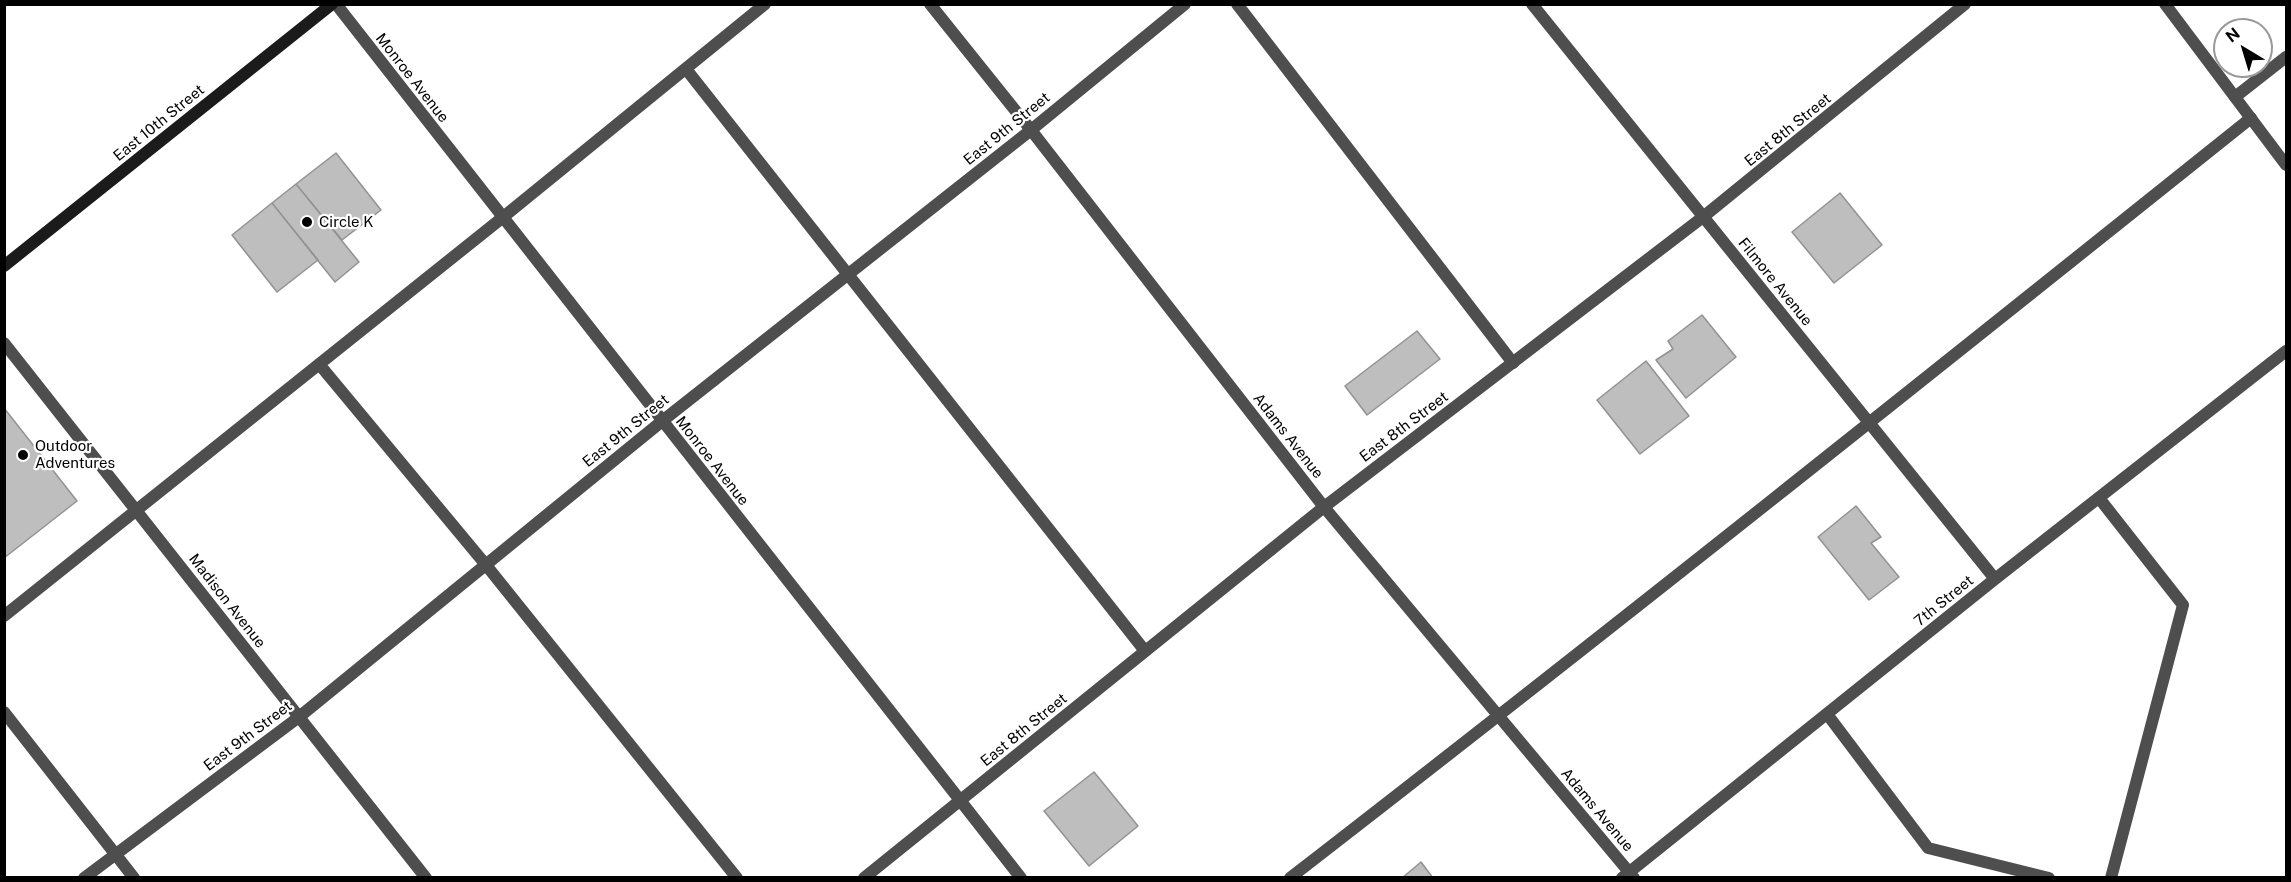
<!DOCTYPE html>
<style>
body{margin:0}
#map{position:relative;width:2291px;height:882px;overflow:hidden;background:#fff;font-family:"Public Sans",sans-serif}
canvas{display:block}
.frame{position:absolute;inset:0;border:6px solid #000;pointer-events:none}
.north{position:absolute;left:2213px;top:18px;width:60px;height:60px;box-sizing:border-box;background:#fff;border:2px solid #999;border-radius:50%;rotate:322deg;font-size:16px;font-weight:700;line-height:24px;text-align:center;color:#000}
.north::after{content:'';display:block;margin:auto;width:21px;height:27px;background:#000;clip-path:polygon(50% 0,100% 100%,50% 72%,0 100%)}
</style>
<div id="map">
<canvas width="2291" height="882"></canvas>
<div class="frame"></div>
<div class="north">N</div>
</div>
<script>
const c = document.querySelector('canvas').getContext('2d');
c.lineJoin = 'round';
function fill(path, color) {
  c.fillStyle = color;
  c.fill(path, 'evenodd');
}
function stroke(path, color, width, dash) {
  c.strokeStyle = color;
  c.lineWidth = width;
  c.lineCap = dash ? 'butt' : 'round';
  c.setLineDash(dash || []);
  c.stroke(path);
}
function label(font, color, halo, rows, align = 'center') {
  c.font = font + ' "Public Sans",sans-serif';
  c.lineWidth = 4.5;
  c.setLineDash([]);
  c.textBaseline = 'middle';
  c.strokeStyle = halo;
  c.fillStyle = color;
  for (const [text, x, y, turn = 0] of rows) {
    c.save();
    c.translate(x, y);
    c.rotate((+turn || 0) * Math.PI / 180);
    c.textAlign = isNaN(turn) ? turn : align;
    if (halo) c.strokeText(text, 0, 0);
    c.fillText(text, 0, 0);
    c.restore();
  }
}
const building = new Path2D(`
 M 336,153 L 381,210 L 342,240 L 296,184 Z
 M 296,184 L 359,262 L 335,282 L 272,203 Z
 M 1840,193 L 1882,245 L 1834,283 L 1792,232 Z
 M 272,203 L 318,260 L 277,292 L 232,235 Z
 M 1702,315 L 1736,357 L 1686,398 L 1656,360 L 1673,349 L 1668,341 Z
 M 1417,331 L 1440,359 L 1367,415 L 1345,386 Z
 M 1646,361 L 1689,416 L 1640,454 L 1597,400 Z
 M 4,408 L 77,501 L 4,558 Z
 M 1856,506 L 1881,537 L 1871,543 L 1899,577 L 1869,600 L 1818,537 Z
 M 1094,772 L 1138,826 L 1089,866 L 1044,811 Z
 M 1421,862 L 1433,878 L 1402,878 Z`);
fill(building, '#bebebe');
stroke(building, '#929292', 1.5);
stroke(new Path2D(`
 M 1237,4 L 1513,363
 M 686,69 L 1145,651
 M 2235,97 L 2286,57
 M 319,364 L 486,565 L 737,878
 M 2099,498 L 2183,605 L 2111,878
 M 4,616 L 502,218 L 765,4
 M 4,712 L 134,878
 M 1827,714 L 1928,848 L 2049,878
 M 1290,878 C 1613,628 1932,373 2251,118`), '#4e4e4e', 12);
stroke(new Path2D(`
 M 336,4 L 1021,878
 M 930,4 L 1031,130 L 1324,507 L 1634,878
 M 1532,4 L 1995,579
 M 2165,4 L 2286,165
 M 84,878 L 299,717 L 661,422 L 1031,130 L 1185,4
 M 864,878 L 1324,507 L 1703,217 L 1965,4
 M 1622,878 L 1995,579 L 2286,351`), '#4e4e4e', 12);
stroke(new Path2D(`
 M 4,343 L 426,878`), '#4e4e4e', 12);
stroke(new Path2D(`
 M 4,266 L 332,4`), '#1b1b1b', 12);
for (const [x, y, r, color] of [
 [307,222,6,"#000"],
 [23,455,6,"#000"]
]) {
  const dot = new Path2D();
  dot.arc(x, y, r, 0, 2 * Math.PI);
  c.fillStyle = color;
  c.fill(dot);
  stroke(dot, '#fff', 2);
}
label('15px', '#000', '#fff', [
 ["Monroe Avenue",412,78,52],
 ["East 10th Street",159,123,-39],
 ["East 9th Street",1007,129,-39],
 ["East 8th Street",1788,130,-39],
 ["Filmore Avenue",1775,282,51],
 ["East 8th Street",1404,427,-37],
 ["East 9th Street",626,431,-39],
 ["Adams Avenue",1288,436,52],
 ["Monroe Avenue",712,461,52],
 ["Madison Avenue",227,601,52],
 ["7th Street",1944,601,-39],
 ["East 8th Street",1024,730,-39],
 ["East 9th Street",248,736,-37],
 ["Adams Avenue",1597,810,50]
]);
label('15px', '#000', '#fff', [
 ["Circle K",319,222],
 ["Outdoor",35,446],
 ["Adventures",35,463]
], 'left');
</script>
